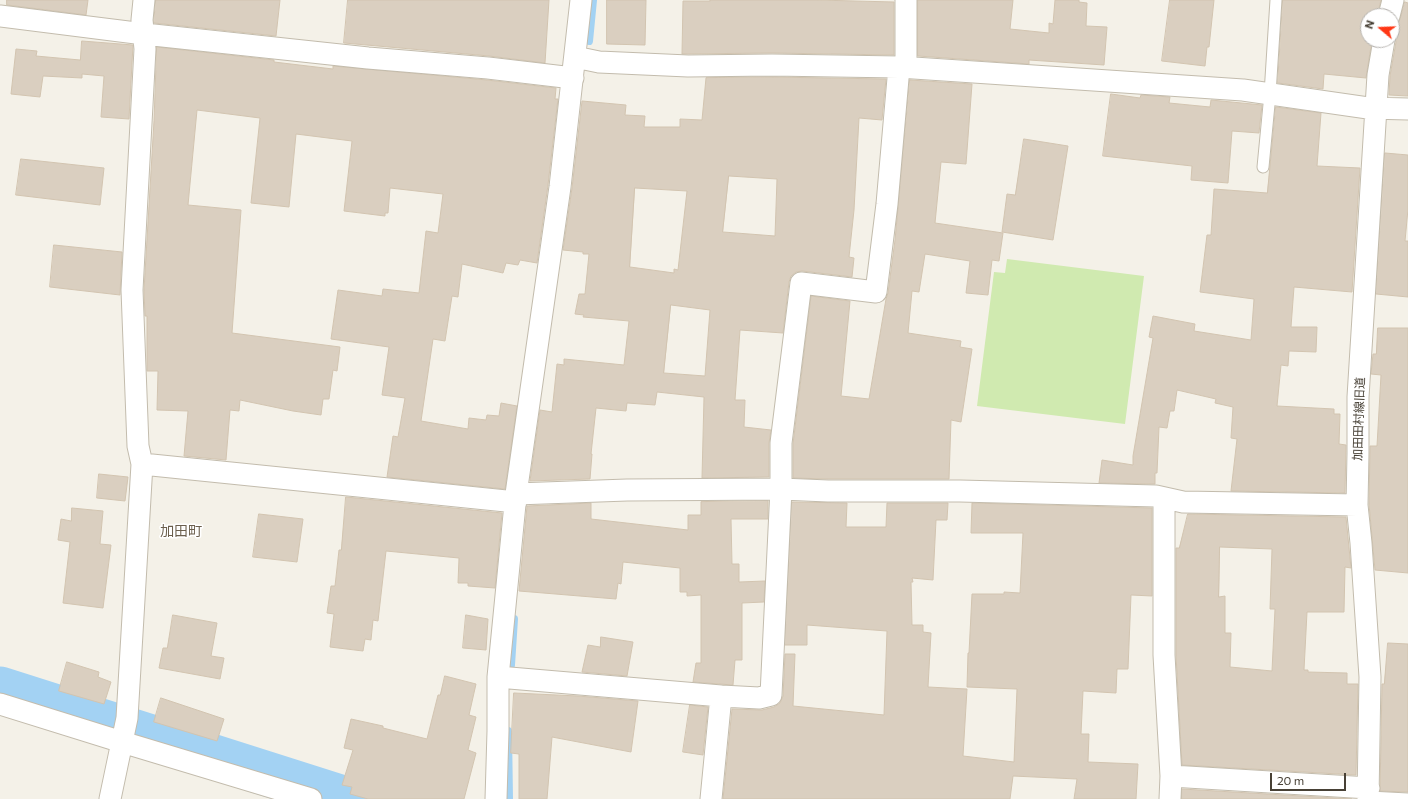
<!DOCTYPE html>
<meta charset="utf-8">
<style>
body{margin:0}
#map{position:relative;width:1408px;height:799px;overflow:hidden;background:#f4f1e8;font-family:Commissioner,sans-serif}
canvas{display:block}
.north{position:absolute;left:1360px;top:8px;width:40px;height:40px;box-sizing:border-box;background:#fff;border:1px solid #b6b3af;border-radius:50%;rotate:289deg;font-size:11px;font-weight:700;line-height:16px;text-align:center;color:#484136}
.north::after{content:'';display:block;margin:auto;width:14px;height:18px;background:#ff3715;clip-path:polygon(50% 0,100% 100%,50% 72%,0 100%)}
.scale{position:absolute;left:1270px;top:773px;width:76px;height:18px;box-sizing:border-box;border:2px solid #484136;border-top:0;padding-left:5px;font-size:12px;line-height:14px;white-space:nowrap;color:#484136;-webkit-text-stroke:3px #fff;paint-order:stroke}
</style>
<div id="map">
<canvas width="1408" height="799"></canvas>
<div class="north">N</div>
<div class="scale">20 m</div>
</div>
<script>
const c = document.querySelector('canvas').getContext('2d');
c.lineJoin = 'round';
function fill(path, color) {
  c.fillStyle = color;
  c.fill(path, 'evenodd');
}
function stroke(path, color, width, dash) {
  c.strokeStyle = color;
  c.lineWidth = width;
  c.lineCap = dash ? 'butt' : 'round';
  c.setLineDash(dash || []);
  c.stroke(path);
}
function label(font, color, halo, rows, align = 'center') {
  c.font = font + ' Commissioner,"Noto Sans JP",sans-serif';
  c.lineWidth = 3;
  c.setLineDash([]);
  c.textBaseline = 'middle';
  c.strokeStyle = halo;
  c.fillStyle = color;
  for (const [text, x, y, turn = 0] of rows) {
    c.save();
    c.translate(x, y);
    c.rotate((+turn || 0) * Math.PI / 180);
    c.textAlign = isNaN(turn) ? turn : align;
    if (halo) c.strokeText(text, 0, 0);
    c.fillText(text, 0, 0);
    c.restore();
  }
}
fill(new Path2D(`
 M 1007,259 L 1144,276 L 1125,424 L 977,406 L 994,272 L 1005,273 Z`), '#d0eab0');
stroke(new Path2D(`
 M 589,41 L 593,0
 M 511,665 L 514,619
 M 508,731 L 509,799`), '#a3d2f3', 8);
stroke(new Path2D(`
 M 0,689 L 346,799`), '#a3d2f3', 45);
const building = new Path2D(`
 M 7,0 L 88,0 L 86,15 L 7,5 Z
 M 156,0 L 280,0 L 276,36 L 154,23 Z
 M 348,0 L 549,0 L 545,63 L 489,56 L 344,43 Z
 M 607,0 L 646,0 L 645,45 L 607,44 Z
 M 710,0 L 817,0 L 894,2 L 894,55 L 772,53 L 682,54 L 683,1 L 710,1 Z
 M 918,0 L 1013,0 L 1010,29 L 1049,33 L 1049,23 L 1053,24 L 1055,0 L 1079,0 L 1079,2 L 1087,3 L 1086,26 L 1107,27 L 1104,65 L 1029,60 L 1029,64 L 918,56 Z
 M 1170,0 L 1214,0 L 1209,47 L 1207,47 L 1205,66 L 1162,61 Z
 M 1283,0 L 1381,0 L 1377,16 L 1368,16 L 1368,40 L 1372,40 L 1366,78 L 1324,74 L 1323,89 L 1278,83 Z
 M 1405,2 L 1408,3 L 1408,96 L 1389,95 L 1390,76 L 1396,42 L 1395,36 L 1392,31 L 1392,28 L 1397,25 L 1400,19 Z
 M 82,41 L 133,45 L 129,119 L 101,117 L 104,76 L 82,74 L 82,78 L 43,76 L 40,97 L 11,94 L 16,49 L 37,51 L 36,56 L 80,60 Z
 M 157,47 L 274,60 L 274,62 L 333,69 L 333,66 L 487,80 L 556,88 L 555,99 L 558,99 L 548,185 L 537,263 L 520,260 L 518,265 L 506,263 L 503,273 L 462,264 L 458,297 L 452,296 L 445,341 L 433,339 L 421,421 L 468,429 L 469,418 L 486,420 L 487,415 L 499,416 L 501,403 L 517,406 L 505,489 L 387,477 L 393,436 L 398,437 L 405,398 L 382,395 L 389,347 L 331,339 L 338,290 L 382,296 L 383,289 L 419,293 L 426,231 L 438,233 L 443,194 L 390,188 L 388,213 L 385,213 L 385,216 L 344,211 L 352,141 L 296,134 L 289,207 L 251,203 L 260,118 L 197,110 L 188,205 L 241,210 L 232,333 L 340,347 L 337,371 L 333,370 L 329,399 L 323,399 L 321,415 L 293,411 L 240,400 L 239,411 L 230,410 L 226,460 L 184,456 L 188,411 L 157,410 L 158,371 L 147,371 L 147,316 L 145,316 L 144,290 L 154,121 Z
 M 772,77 L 886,79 L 882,120 L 859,118 L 854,210 L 849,257 L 854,258 L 852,277 L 802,271 L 796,272 L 791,276 L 789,282 L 783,333 L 740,330 L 735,400 L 745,400 L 744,427 L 771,430 L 769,443 L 769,477 L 702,478 L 704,397 L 657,392 L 655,405 L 627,403 L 626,411 L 596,408 L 591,454 L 592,454 L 590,479 L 530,481 L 540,410 L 552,412 L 557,364 L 564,365 L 564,359 L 624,365 L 629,321 L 583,317 L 584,315 L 575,314 L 579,294 L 585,294 L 589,254 L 583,254 L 583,252 L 563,250 L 572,188 L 582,101 L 626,105 L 625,115 L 645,116 L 644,127 L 680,127 L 680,119 L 702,120 L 706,78 ZM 729,176 L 777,179 L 775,236 L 723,232 ZM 635,188 L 687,191 L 678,270 L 674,269 L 674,273 L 630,267 ZM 671,305 L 710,310 L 705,376 L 664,373 Z
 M 910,80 L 972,84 L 966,164 L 941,162 L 935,223 L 1003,233 L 999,261 L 992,260 L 988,295 L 966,293 L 970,261 L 925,254 L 919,292 L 912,291 L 908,333 L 961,341 L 960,347 L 972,349 L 961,422 L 951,420 L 949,479 L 828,479 L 793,478 L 793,444 L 811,296 L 850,301 L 841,396 L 869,399 L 886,299 L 888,293 L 895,240 Z
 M 1111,94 L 1140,98 L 1141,95 L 1170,97 L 1169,103 L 1210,107 L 1211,100 L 1262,105 L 1259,133 L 1232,131 L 1228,183 L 1191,180 L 1192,166 L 1103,156 Z
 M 1276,107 L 1321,113 L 1317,166 L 1360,168 L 1352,292 L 1294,287 L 1291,327 L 1317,327 L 1316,352 L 1289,351 L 1288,366 L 1281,365 L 1277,406 L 1334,409 L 1334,414 L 1340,414 L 1339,444 L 1346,445 L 1345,493 L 1231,491 L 1237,439 L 1231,438 L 1233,407 L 1215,403 L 1216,399 L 1177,390 L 1174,411 L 1170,411 L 1167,428 L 1159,427 L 1157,473 L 1155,473 L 1155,484 L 1099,483 L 1102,460 L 1133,465 L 1133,456 L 1153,338 L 1149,337 L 1153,316 L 1195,324 L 1194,331 L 1251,340 L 1254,299 L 1200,292 L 1207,235 L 1211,235 L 1214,189 L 1267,193 Z
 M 1024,139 L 1068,146 L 1053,240 L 1002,232 L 1007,194 L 1015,195 Z
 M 1385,153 L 1408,155 L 1408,209 L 1405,241 L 1408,241 L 1408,297 L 1376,294 Z
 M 21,159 L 104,168 L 100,205 L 16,195 Z
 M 54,245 L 122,252 L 120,295 L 50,287 Z
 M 1378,328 L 1408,328 L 1408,573 L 1375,570 L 1369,504 L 1370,446 L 1377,446 L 1381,375 L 1371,374 L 1373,354 L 1376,354 Z
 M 99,474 L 128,477 L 125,501 L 97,498 Z
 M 346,497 L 502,513 L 495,588 L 468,586 L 468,583 L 458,583 L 459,558 L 386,551 L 378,621 L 373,620 L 371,640 L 365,639 L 363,651 L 330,647 L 334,614 L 327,613 L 331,586 L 335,586 L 339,550 L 341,550 Z
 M 768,501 L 768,519 L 731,519 L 732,564 L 739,564 L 739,582 L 765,581 L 764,602 L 742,603 L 742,660 L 735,660 L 733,685 L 693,682 L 696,663 L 701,663 L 701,595 L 687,596 L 687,592 L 680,592 L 680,568 L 623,562 L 621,584 L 618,583 L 616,599 L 519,591 L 527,506 L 591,503 L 591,519 L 688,530 L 688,515 L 701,515 L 701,502 Z
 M 792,502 L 847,503 L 846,527 L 886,527 L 887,503 L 948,503 L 947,520 L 936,520 L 933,580 L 912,578 L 913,582 L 911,582 L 912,625 L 923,625 L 923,632 L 931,633 L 928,687 L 967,689 L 963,756 L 1014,762 L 1017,689 L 967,687 L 968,653 L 969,653 L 972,594 L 1004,594 L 1004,592 L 1020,593 L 1023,533 L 971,533 L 972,503 L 1152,508 L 1152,596 L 1131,595 L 1128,669 L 1117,669 L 1116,693 L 1083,691 L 1081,734 L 1089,734 L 1088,762 L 1138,764 L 1136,799 L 1074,799 L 1077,779 L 1013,776 L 1010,799 L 723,799 L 732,709 L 762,710 L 774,707 L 780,703 L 783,696 L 785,654 L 795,654 L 793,706 L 884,715 L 887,631 L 807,625 L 807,645 L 785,645 Z
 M 72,508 L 103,511 L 100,544 L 111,545 L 103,608 L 63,603 L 70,542 L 58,540 L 61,519 L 71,521 Z
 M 259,514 L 303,519 L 297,562 L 253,557 Z
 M 1188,514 L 1346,517 L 1351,568 L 1345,567 L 1344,612 L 1307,612 L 1304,670 L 1308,670 L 1308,672 L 1347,673 L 1347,684 L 1358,684 L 1356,775 L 1182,765 L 1176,655 L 1176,548 L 1179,548 ZM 1220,547 L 1272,549 L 1270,609 L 1275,609 L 1272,671 L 1230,667 L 1231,633 L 1225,633 L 1225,596 L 1219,597 Z
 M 173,615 L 217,623 L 211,656 L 224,658 L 220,679 L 159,668 L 163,648 L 167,648 Z
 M 466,615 L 488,619 L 486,650 L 463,648 Z
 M 601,637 L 633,642 L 627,676 L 582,672 L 588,645 L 600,647 Z
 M 1388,643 L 1408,644 L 1408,792 L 1380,791 L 1382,684 L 1384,684 Z
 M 67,662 L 99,672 L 98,677 L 111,682 L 104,704 L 59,691 Z
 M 445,676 L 476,684 L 469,715 L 476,717 L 468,750 L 476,753 L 464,799 L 368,799 L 350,794 L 352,787 L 342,785 L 353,750 L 344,748 L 351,719 L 383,726 L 383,728 L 427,739 L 438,695 L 440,695 Z
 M 514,693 L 578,696 L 638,701 L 631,752 L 552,737 L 547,799 L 519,799 L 519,754 L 511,753 Z
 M 161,698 L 224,719 L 217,741 L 154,722 Z
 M 690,705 L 708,707 L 703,755 L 683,752 Z
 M 1182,789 L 1352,799 L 1182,799 Z`);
fill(building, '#dacfc0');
stroke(building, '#d2c4b0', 1);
const lane = new Path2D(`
 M 1263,167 L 1270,94 L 1276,0
 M 1369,797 L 1408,799`);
const street = new Path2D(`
 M 0,16 L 144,34 L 368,58 L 488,68 L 573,78
 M 1389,16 L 1393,0
 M 575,57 L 599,62 L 688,66 L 772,65 L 899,67 L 1243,90 L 1368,108 L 1408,109
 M 906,67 L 906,0
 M 142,464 L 516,502
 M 516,494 L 627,490 L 781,489 L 828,491 L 960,491 L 1156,496 L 1183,502 L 1357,505
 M 1164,498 L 1164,655 L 1171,776 L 1170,799
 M 498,677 L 721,696
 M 0,704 L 122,742 L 311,799
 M 1171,776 L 1369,788
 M 110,799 L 127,718 L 142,464 L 138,446 L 132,290 L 145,49 L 142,20 L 144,0
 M 496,799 L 498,731 L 498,677 L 516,494 L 560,187 L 581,0
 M 711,799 L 721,696 L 759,698 L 771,695 L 781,489 L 781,443 L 801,283 L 876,292 L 887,204 L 899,67
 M 1368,799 L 1370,677 L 1361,543 L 1357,505 L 1358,453 L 1358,397 L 1378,75 L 1384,40`);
stroke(lane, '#c3bcad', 13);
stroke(street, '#c3bcad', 23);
stroke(lane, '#fff', 11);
stroke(street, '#fff', 21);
label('12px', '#484136', '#fff', [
 ["加田田村線旧道",1359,419,-88]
]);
label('14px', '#6b5f4d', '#fff', [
 ["加田町",181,531]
]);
</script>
